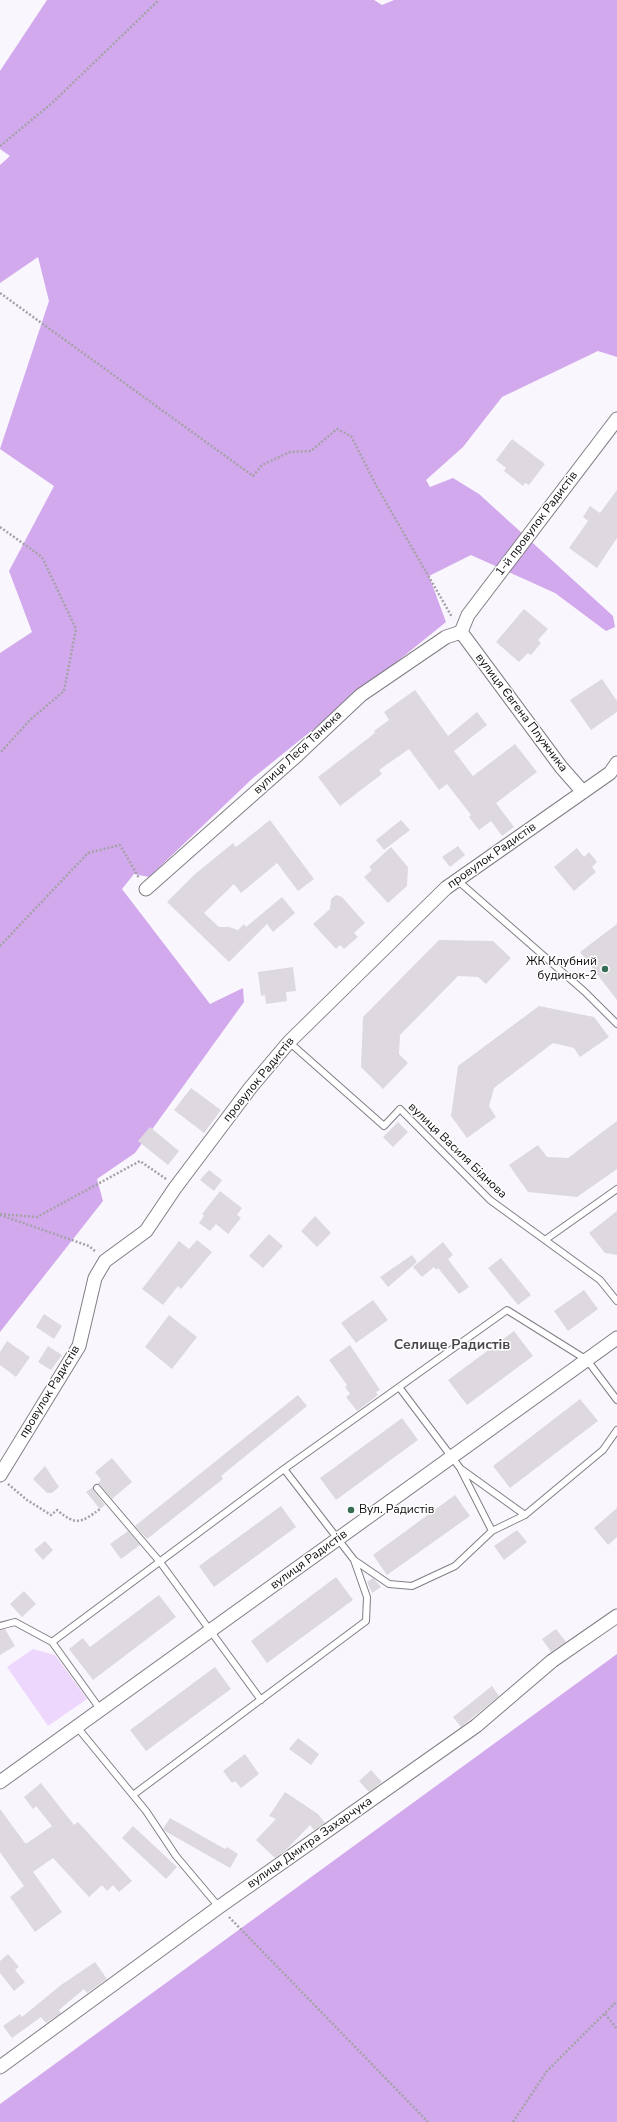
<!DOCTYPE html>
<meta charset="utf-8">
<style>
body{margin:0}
canvas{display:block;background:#faf6fd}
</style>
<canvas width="617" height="2122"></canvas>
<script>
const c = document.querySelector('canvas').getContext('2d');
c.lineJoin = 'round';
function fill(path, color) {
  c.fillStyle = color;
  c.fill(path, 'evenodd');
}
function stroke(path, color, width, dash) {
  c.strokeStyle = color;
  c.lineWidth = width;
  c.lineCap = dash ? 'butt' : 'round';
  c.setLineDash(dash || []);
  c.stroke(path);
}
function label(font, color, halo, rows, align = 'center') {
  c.font = font + ' "Nunito Sans",sans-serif';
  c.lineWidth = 3;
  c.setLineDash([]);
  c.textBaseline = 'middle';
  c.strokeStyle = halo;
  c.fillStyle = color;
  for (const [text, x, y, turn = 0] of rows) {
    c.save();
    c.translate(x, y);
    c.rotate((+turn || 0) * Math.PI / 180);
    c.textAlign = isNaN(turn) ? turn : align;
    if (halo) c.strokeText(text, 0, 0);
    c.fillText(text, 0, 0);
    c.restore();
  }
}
fill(new Path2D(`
 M 33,1649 L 55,1655 L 87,1699 L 48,1726 L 7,1667 Z`), '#eed7fd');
fill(new Path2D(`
 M 47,0 L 374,0 L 382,5 L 394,0 L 617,0 L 617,357 L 598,351 L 502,397 L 463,447 L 426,480 L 430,487 L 453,478 L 479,494 L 613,616 L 615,627 L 606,631 L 555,593 L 471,555 L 429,576 L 446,622 L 253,778 L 149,877 L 134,874 L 122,889 L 210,1004 L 243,988 L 244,1002 L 135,1153 L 97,1179 L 103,1201 L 0,1332 L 0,653 L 32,632 L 9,571 L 54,486 L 0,449 L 49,301 L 38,257 L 0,283 L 0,165 L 10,156 L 0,149 L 0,71 Z
 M 617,1654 L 617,2122 L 0,2122 L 0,2104 Z`), '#d3a9ed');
fill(new Path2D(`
 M 512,439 L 545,464 L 529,485 L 525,483 L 523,486 L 504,471 L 506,468 L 496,460 Z
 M 617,490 L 617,538 L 597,568 L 569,548 L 588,521 L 583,517 L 590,506 L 600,513 Z
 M 524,609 L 548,629 L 538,640 L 541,643 L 531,655 L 528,653 L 519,662 L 496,642 Z
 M 602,679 L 617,701 L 617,712 L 591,730 L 570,700 Z
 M 415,690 L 448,736 L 477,712 L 487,725 L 454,751 L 473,776 L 515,744 L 537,772 L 496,803 L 514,827 L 502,836 L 491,821 L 479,830 L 469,817 L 471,815 L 447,784 L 439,790 L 409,749 L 379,770 L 382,774 L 340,806 L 318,777 L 375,733 L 374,731 L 389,720 L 384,712 Z
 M 270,820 L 314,879 L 298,891 L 277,863 L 241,893 L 234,884 L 204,913 L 219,927 L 229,927 L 238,930 L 244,924 L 246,927 L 282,897 L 295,913 L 273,932 L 267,924 L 229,962 L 167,902 L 194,875 L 233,843 L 236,847 Z
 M 401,820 L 410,830 L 384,850 L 376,840 Z
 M 458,846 L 465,855 L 450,867 L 442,857 Z
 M 391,847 L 408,867 L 407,886 L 388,903 L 364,877 L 372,870 L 369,867 Z
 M 577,848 L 584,857 L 589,852 L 597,862 L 592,867 L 596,872 L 574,891 L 554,867 Z
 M 336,895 L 342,897 L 365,923 L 354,933 L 358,937 L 344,949 L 340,945 L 336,949 L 313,924 L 330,909 L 331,899 Z
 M 617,924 L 617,1000 L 580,952 Z
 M 439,940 L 493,941 L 511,958 L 486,984 L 478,977 L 458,976 L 400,1035 L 399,1054 L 408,1063 L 383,1089 L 361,1067 L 363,1017 Z
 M 293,967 L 296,991 L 286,992 L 287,1001 L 266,1004 L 265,995 L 261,996 L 258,972 Z
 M 539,1006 L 594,1017 L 609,1037 L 580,1057 L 574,1048 L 553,1043 L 494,1088 L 489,1106 L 496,1117 L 467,1138 L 451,1116 L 458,1066 Z
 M 191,1088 L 221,1110 L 204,1133 L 174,1110 Z
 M 617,1121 L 617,1169 L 577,1197 L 528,1192 L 509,1165 L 538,1145 L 547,1157 L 568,1158 Z
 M 398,1122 L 408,1132 L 393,1147 L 383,1137 Z
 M 150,1127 L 179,1151 L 168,1165 L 138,1141 Z
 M 209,1170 L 222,1180 L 214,1191 L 200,1180 Z
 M 220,1191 L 242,1208 L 237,1215 L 241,1218 L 228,1234 L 216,1224 L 210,1231 L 199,1223 L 204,1216 L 202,1214 Z
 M 617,1211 L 617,1255 L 605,1253 L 589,1233 Z
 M 315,1216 L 331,1233 L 317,1247 L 301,1231 Z
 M 269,1234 L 283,1246 L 263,1268 L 249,1256 Z
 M 197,1240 L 212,1252 L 181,1289 L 178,1286 L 163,1305 L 142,1289 L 179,1241 L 189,1249 Z
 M 443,1242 L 453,1255 L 448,1259 L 469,1287 L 459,1294 L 438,1268 L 436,1270 L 434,1267 L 422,1277 L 413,1267 Z
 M 412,1255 L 417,1262 L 388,1287 L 380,1277 Z
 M 501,1258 L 531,1295 L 518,1305 L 488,1268 Z
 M 584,1290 L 598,1309 L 568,1331 L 554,1311 Z
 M 373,1300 L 388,1320 L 356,1343 L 341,1323 Z
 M 44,1314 L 62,1326 L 54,1339 L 36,1327 Z
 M 169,1315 L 197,1337 L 172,1369 L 145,1347 Z
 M 514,1331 L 533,1356 L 467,1405 L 448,1380 Z
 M 7,1341 L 30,1357 L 16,1377 L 0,1365 L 0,1352 Z
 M 350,1345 L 380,1390 L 376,1392 L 378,1395 L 357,1411 L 346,1397 L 350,1394 L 345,1387 L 347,1385 L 329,1360 Z
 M 48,1346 L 62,1355 L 51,1370 L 38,1362 Z
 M 298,1395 L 307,1406 L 221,1476 L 223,1479 L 147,1539 L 135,1526 Z
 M 580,1399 L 598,1421 L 510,1488 L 493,1466 Z
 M 402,1418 L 418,1440 L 336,1500 L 320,1478 Z
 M 112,1458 L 132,1482 L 112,1499 L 100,1485 L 97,1484 L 101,1480 L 95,1472 Z
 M 45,1466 L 59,1487 L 52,1493 L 47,1493 L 33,1479 Z
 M 93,1487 L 94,1491 L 105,1505 L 100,1509 L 86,1492 Z
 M 455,1495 L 470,1516 L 387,1575 L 373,1555 Z
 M 281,1506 L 296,1527 L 214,1587 L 199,1566 Z
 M 617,1508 L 617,1537 L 608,1545 L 594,1528 Z
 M 517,1530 L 527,1542 L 504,1560 L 494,1546 Z
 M 128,1531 L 140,1545 L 121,1559 L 110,1544 Z
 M 45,1541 L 53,1550 L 43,1560 L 34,1550 Z
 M 336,1577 L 353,1600 L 267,1663 L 251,1641 Z
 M 373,1578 L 381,1587 L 372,1593 L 367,1582 Z
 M 24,1591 L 36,1604 L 22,1617 L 10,1604 Z
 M 159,1595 L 176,1617 L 93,1680 L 69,1649 L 83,1638 L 90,1647 Z
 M 5,1629 L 15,1646 L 0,1655 L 0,1630 Z
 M 556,1629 L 566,1642 L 551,1652 L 542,1639 Z
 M 215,1667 L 231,1689 L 146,1751 L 130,1730 Z
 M 492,1686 L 499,1696 L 461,1727 L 453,1717 Z
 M 298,1738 L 319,1754 L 311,1765 L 289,1749 Z
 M 245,1754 L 259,1774 L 241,1788 L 235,1781 L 232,1783 L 223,1771 Z
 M 371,1770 L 382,1782 L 369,1792 L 359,1781 Z
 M 41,1783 L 74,1825 L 78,1822 L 132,1881 L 119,1892 L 113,1885 L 107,1891 L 102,1885 L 89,1897 L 53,1858 L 33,1872 L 62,1912 L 35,1932 L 10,1897 L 24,1886 L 0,1852 L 0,1809 L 25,1843 L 27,1843 L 52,1826 L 36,1806 L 33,1809 L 24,1797 Z
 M 285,1792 L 318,1814 L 325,1823 L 314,1830 L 310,1825 L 288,1848 L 275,1858 L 256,1840 L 276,1819 L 269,1816 Z
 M 170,1818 L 225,1849 L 227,1847 L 238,1854 L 230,1868 L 165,1831 L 163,1829 Z
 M 133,1826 L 177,1867 L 166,1879 L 122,1838 Z
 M 8,1954 L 19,1967 L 15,1970 L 25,1982 L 14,1991 L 0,1973 L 0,1961 Z
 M 95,1962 L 107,1979 L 87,1993 L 84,1989 L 59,2010 L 61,2013 L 46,2023 L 41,2017 L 12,2038 L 3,2026 L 20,2014 L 22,2017 L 61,1985 Z`), '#ddd9df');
const service = new Path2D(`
 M 457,880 L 585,992 L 617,1024
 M 289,1042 L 384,1126 L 400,1109 L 490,1200 L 600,1280 L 617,1301
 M 545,1240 L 617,1189
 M 399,1387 L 460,1468 L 492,1531
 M 284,1469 L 354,1560
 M 461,1469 L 525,1515
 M 97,1488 L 160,1562 L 261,1700
 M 0,1626 L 15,1622 L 52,1642 L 100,1709
 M 52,1642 L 284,1469 L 507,1310 L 587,1360 L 617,1400
 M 77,1727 L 146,1811 L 176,1856 L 219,1907
 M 133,1795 L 366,1621 L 367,1597 L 354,1560 L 389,1584 L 412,1586 L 455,1566 L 492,1531 L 525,1515 L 603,1450 L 617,1430`);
const minor = new Path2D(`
 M 461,632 L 468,615 L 617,419
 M 461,632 L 561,767 L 583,792
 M 146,889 L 293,759 L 361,695 L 446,637 L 461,632
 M 0,1475 L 79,1346 L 95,1278 L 105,1261 L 146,1231 L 175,1188 L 251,1087 L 289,1042 L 446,888 L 610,773 L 617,763
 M 0,1782 L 617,1338
 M 0,2067 L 219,1907 L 476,1726 L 552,1661 L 617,1616`);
stroke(service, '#817e84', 8);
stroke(minor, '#817e84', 15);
stroke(new Path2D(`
 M 0,146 L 51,104 L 159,0
 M 0,293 L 253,476 L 262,465 L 290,452 L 311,451 L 337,429 L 351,436 L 377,487 L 452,617
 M 0,527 L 42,557 L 76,629 L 64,691 L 30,720 L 0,753
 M 0,946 L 88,853 L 120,845 L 139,878
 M 0,1214 L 37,1217 L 140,1161 L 166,1179
 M 0,1215 L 89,1246 L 96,1252
 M 8,1484 L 27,1500 L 51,1515 L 57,1510 C 76,1526 81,1523 100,1509
 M 229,1917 L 428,2122
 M 605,2014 L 617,2029
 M 513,2122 L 547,2071 L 617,2001`), '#a5a2a7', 2.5, [2, 2]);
stroke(service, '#fff', 6);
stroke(minor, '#fff', 13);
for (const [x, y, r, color] of [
 [605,969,4,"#356c53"],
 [351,1510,4,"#356c53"]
]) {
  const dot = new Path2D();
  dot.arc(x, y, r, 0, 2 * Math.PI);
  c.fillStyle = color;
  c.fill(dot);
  stroke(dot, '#fff', 1.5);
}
label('12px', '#0d0b0d', '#fff', [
 ["1-й провулок Радистів",537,524,-53],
 ["вулиця Євгена Плужника",521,713,53],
 ["вулиця Леся Танюка",298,753,-43],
 ["провулок Радистів",492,856,-35],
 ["провулок Радистів",259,1080,-51],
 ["вулиця Василя Біднова",457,1151,44],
 ["провулок Радистів",50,1392,-59],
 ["вулиця Радистів",309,1560,-36],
 ["вулиця Дмитра Захарчука",310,1843,-35]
]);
label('12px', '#0d0b0d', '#fff', [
 ["ЖК Клубний",597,962],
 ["будинок-2",597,976],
 ["Вул. Радистів",359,1510,"left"]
], 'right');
label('bold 14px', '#4a474c', '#fff', [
 ["Селище Радистів",452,1346]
]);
</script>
